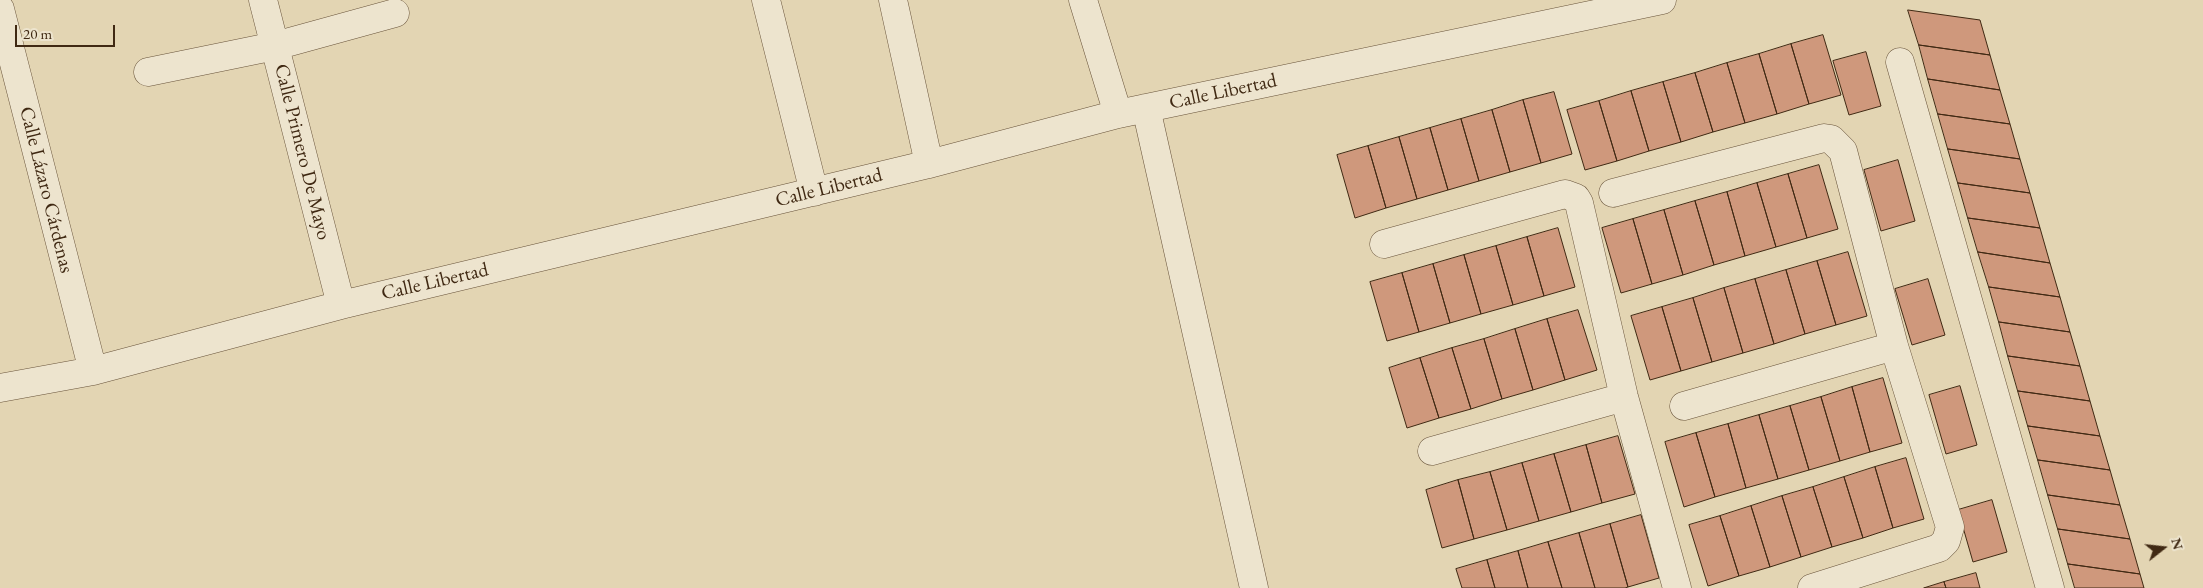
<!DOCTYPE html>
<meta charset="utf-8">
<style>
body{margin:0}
#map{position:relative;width:2203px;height:588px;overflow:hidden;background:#e3d5b3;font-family:"EB Garamond",serif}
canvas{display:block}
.north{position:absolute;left:2138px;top:523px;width:50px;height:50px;-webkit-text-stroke:4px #ede4ce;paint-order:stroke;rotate:74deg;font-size:14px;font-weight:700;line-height:20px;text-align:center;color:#402913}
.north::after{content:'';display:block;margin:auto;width:18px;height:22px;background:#402913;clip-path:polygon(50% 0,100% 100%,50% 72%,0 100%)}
.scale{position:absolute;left:15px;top:25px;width:100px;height:22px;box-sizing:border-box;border:2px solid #402913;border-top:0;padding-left:6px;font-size:15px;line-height:18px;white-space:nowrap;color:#402913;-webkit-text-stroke:4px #ede4ce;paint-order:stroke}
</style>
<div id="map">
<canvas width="2203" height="588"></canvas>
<div class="north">N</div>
<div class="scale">20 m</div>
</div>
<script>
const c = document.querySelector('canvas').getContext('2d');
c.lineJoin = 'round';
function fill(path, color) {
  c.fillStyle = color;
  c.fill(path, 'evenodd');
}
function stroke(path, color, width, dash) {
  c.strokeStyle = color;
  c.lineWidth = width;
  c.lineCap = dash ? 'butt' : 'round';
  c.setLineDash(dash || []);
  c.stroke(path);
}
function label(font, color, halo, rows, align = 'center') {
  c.font = font + ' "EB Garamond",serif';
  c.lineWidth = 4;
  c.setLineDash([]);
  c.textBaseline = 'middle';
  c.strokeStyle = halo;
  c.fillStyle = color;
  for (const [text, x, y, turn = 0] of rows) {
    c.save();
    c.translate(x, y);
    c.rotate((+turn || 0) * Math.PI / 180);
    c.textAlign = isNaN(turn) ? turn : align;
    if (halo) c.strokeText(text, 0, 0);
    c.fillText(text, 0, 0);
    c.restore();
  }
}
const building = new Path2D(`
 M 1908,10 L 1980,20 L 1990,55 L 1919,45 Z
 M 1823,35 L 1841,95 L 1809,104 L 1791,44 Z
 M 1791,44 L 1809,104 L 1777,114 L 1759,54 Z
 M 1919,45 L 1990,55 L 2000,90 L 1928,79 Z
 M 1866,52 L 1881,106 L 1849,115 L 1833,61 Z
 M 1759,54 L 1777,114 L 1745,123 L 1727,63 Z
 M 1727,63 L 1745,123 L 1713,132 L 1695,73 Z
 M 1695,73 L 1713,132 L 1681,142 L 1663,82 Z
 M 1928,79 L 2000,90 L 2010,124 L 1938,114 Z
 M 1663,82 L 1681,142 L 1649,151 L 1631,91 Z
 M 1631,91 L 1649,151 L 1617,161 L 1599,101 Z
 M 1554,92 L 1572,154 L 1541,163 L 1523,100 Z
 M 1523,100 L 1541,163 L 1510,172 L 1492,110 Z
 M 1599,101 L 1617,161 L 1585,170 L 1567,110 Z
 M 1492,110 L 1510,172 L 1479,181 L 1461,119 Z
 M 1938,114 L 2010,124 L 2020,159 L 1948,149 Z
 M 1461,119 L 1479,181 L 1448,190 L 1430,128 Z
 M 1430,128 L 1448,190 L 1417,199 L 1399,137 Z
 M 1399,137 L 1417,199 L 1386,208 L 1368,146 Z
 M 1368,146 L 1386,208 L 1355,218 L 1337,155 Z
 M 1948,149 L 2020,159 L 2030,193 L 1958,183 Z
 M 1898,160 L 1915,221 L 1881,231 L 1864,170 Z
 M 1819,165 L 1838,229 L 1807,238 L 1788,174 Z
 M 1788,174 L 1807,238 L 1776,247 L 1757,183 Z
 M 1757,183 L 1776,247 L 1745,256 L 1727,192 Z
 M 1958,183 L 2030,193 L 2040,228 L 1968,218 Z
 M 1727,192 L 1745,256 L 1714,265 L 1695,201 Z
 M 1695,201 L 1714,265 L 1683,275 L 1664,210 Z
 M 1664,210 L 1683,275 L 1652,284 L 1633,219 Z
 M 1968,218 L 2040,228 L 2050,263 L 1978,252 Z
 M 1633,219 L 1652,284 L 1621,293 L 1602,228 Z
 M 1558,228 L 1575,287 L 1544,296 L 1527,237 Z
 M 1527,237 L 1544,296 L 1513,305 L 1496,246 Z
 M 1496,246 L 1513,305 L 1481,314 L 1464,255 Z
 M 1848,252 L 1867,316 L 1836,325 L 1817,261 Z
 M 1978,252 L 2050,263 L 2060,297 L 1989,287 Z
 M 1464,255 L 1481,314 L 1450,323 L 1433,264 Z
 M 1817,261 L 1836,325 L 1805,334 L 1786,270 Z
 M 1433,264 L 1450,323 L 1419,332 L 1402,273 Z
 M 1786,270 L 1805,334 L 1774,344 L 1755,279 Z
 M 1402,273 L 1419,332 L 1387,341 L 1370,282 Z
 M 1755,279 L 1774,344 L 1743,353 L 1724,288 Z
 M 1928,279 L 1945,335 L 1912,345 L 1895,289 Z
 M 1989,287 L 2060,297 L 2070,332 L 1999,322 Z
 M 1724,288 L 1743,353 L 1712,362 L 1693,298 Z
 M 1693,298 L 1712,362 L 1681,371 L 1662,307 Z
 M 1662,307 L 1681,371 L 1650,380 L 1631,316 Z
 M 1578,310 L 1597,370 L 1565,380 L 1547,319 Z
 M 1547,319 L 1565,380 L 1533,390 L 1515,329 Z
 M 1999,322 L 2070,332 L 2080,366 L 2008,356 Z
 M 1515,329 L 1533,390 L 1502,399 L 1484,339 Z
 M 1484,339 L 1502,399 L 1471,409 L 1452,348 Z
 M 1452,348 L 1471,409 L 1439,418 L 1420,358 Z
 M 2008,356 L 2080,366 L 2090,401 L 2018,391 Z
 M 1420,358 L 1439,418 L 1407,428 L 1389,368 Z
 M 1883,378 L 1902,443 L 1870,452 L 1852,387 Z
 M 1960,386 L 1977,445 L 1946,454 L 1929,395 Z
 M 1852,387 L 1870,452 L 1840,461 L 1821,397 Z
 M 2018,391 L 2090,401 L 2100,436 L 2028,426 Z
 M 1821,397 L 1840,461 L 1809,470 L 1790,406 Z
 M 1790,406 L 1809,470 L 1778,479 L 1759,415 Z
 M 1759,415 L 1778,479 L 1746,488 L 1728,424 Z
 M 1728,424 L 1746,488 L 1715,497 L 1696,433 Z
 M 2028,426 L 2100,436 L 2110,470 L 2038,460 Z
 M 1696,433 L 1715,497 L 1684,507 L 1665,442 Z
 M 1618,436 L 1635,494 L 1602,503 L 1586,445 Z
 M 1586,445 L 1602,503 L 1571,512 L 1554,454 Z
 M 1554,454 L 1571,512 L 1539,521 L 1522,463 Z
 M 1906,458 L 1924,519 L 1893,528 L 1875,467 Z
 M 2038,460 L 2110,470 L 2120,505 L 2048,495 Z
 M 1522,463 L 1539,521 L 1507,530 L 1490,472 Z
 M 1875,467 L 1893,528 L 1863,538 L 1844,477 Z
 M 1490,472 L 1507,530 L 1474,539 L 1458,480 Z
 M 1844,477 L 1863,538 L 1832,547 L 1813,487 Z
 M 1458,480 L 1474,539 L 1442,548 L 1426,490 Z
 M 1813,487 L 1832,547 L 1801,557 L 1782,496 Z
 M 2048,495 L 2120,505 L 2130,539 L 2058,529 Z
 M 1782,496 L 1801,557 L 1770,567 L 1751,506 Z
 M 1992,500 L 2007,552 L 1973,562 L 1958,510 Z
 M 1751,506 L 1770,567 L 1739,576 L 1720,516 Z
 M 1641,515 L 1659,578 L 1628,587 L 1610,524 Z
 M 1720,516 L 1739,576 L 1708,586 L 1689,525 Z
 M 1610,524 L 1628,587 L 1625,588 L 1595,588 L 1579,533 Z
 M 2058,529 L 2130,539 L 2140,574 L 2068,564 Z
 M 1579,533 L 1595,588 L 1562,588 L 1548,542 Z
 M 1548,542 L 1562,588 L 1528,588 L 1518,551 Z
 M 1518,551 L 1528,588 L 1495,588 L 1487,560 Z
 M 1487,560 L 1495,588 L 1462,588 L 1456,569 Z
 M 2068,564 L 2140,574 L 2144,588 L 2075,588 Z
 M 1976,573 L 1980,588 L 1946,588 L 1944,582 Z
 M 1944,582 L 1946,588 L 1924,588 Z`);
fill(building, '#cf987c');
stroke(building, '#402913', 1);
const street = new Path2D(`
 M 263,0 L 341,305
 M 766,0 L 814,192
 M 893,0 L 929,164
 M 1083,0 L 1118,114
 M 0,9 L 93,371
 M 1900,62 L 2050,588
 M 148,72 L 275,46 L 395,13
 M 1146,108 L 1254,588
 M 1613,193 L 1824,138 L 1831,139 L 1843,151 L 1894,346 L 1950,527 L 1946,541 L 1939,548 L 1812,588
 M 1384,244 L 1565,194 L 1576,198 L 1579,203 L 1624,397 L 1677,588
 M 0,388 L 93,371 L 341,305 L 929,164 L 1118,114 L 1662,0
 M 1684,406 L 1894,346
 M 1432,451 L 1624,397`);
stroke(street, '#69543b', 29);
stroke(street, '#ede4ce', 28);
label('20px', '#402913', '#ede4ce', [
 ["Calle Libertad",1223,92,-12],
 ["Calle Primero De Mayo",302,152,76],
 ["Calle Libertad",829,188,-14],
 ["Calle Lázaro Cárdenas",46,190,76],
 ["Calle Libertad",435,282,-13]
]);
</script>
